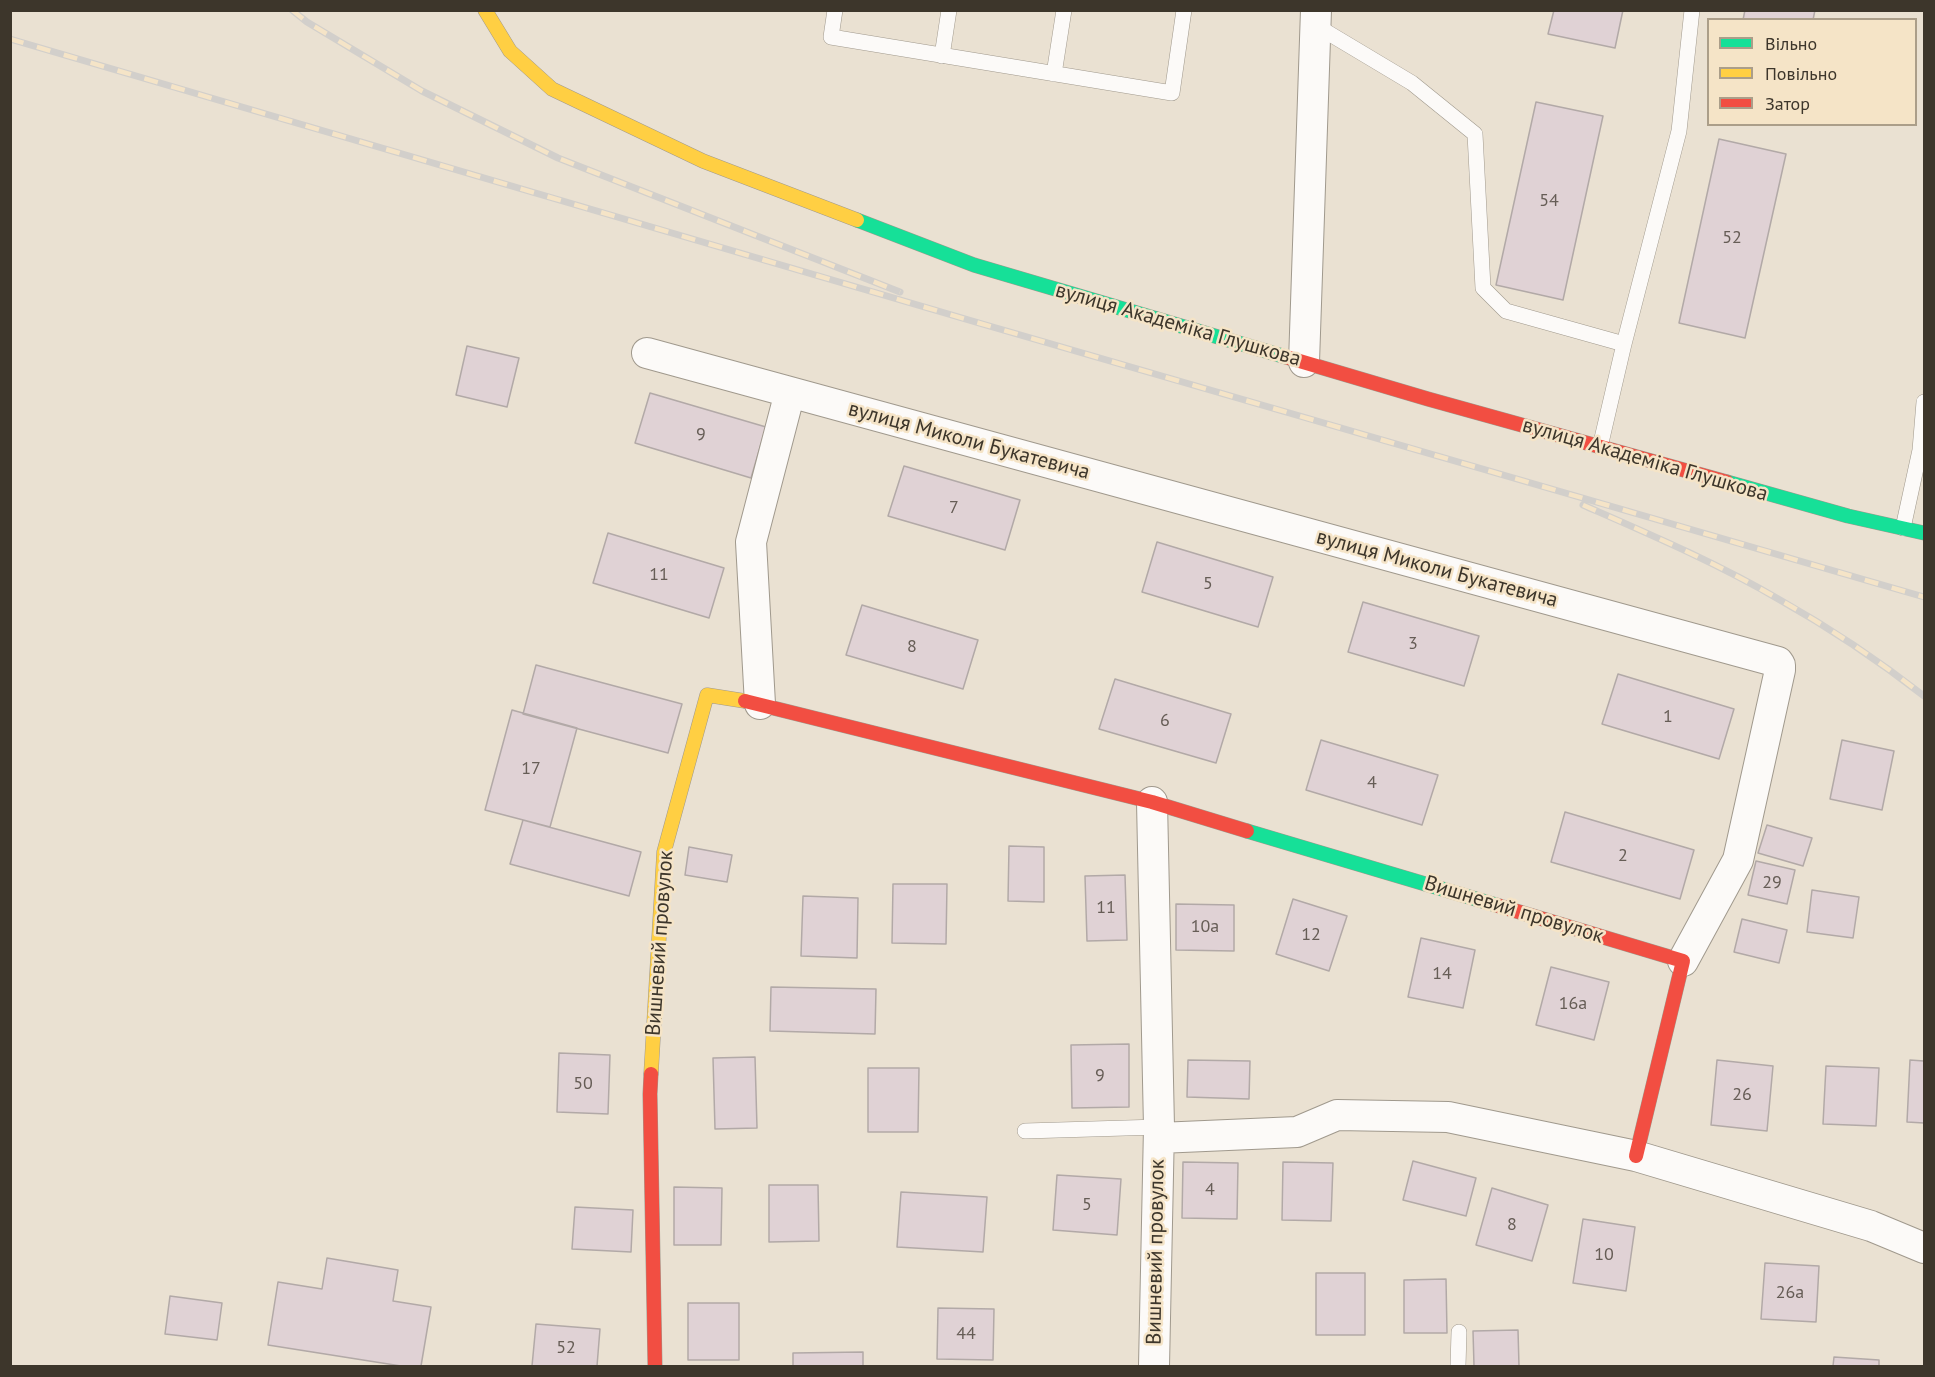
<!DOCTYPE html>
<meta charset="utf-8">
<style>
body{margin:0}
#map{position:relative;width:1935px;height:1377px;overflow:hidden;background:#eae1d2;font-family:"PT Sans",sans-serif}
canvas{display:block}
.frame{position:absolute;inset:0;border:12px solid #3d362b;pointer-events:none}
.legend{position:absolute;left:1707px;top:18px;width:210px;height:108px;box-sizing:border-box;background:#f5e4c7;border:2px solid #ab9e89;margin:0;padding:8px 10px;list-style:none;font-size:18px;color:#3d362b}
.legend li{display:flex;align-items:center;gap:12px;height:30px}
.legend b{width:30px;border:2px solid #ab9e89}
</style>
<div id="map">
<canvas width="1935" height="1377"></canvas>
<div class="frame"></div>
<ul class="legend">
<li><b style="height:8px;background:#16e098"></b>Вільно</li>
<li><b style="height:8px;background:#ffcf43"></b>Повільно</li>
<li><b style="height:8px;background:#f24e42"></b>Затор</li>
</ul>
</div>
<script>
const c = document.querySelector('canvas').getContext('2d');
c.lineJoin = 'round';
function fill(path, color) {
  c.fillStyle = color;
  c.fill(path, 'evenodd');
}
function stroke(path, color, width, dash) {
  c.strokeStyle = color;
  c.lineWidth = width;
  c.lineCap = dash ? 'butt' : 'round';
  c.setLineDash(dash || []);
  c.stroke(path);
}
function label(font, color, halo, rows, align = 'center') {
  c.font = font + ' "PT Sans",sans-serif';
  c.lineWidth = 5;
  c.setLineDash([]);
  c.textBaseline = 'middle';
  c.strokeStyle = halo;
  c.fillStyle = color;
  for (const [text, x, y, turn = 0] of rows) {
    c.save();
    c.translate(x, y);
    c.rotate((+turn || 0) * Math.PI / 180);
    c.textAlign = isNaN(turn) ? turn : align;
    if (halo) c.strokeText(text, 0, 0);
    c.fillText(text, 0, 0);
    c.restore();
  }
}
const building = new Path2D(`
 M 1554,10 L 1623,10 L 1615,48 L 1548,34 Z
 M 1745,10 L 1815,10 L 1813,20 L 1743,20 Z
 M 1536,102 L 1603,116 L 1563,300 L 1496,285 Z
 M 1719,139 L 1786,154 L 1745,338 L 1679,323 Z
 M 467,346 L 519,358 L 507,407 L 456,395 Z
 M 650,393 L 766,427 L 751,478 L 635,443 Z
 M 904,466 L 1020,500 L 1005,550 L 888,516 Z
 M 608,533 L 724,568 L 709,618 L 593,583 Z
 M 1157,542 L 1273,577 L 1258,627 L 1142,592 Z
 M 1363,602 L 1479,636 L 1464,686 L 1348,652 Z
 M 862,605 L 978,640 L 963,689 L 846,655 Z
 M 536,665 L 682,704 L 668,753 L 523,714 Z
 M 1618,674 L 1734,709 L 1719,759 L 1602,724 Z
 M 1115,679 L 1231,714 L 1216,763 L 1099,729 Z
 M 512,710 L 577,728 L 550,827 L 485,810 Z
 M 1321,740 L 1438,775 L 1422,825 L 1306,790 Z
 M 1842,740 L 1894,751 L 1882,810 L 1830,799 Z
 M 1565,812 L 1694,850 L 1680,899 L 1551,862 Z
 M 523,820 L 641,852 L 629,896 L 510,864 Z
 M 1767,825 L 1812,838 L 1803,866 L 1758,853 Z
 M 1009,846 L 1044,847 L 1044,902 L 1008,901 Z
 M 689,847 L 732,855 L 727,882 L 685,875 Z
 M 1756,861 L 1795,870 L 1787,904 L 1748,895 Z
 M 1125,875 L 1127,940 L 1087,941 L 1085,876 Z
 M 893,884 L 947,884 L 946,944 L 892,943 Z
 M 1812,890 L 1859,897 L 1853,938 L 1807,932 Z
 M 803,896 L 858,898 L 857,958 L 801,956 Z
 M 1293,899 L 1347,916 L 1329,971 L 1276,954 Z
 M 1176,904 L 1234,905 L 1234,951 L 1176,950 Z
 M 1742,919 L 1787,930 L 1779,963 L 1734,952 Z
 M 1421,938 L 1475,950 L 1463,1008 L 1408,997 Z
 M 1551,967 L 1609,982 L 1594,1040 L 1536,1025 Z
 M 771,987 L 876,989 L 875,1034 L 770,1031 Z
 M 1129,1044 L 1129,1107 L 1072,1108 L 1071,1045 Z
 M 559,1053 L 610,1055 L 608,1114 L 557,1112 Z
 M 755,1057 L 757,1128 L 715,1129 L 713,1058 Z
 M 1188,1060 L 1250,1061 L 1249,1099 L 1187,1097 Z
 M 1717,1060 L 1773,1066 L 1767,1131 L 1711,1125 Z
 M 1910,1060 L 1924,1061 L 1924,1123 L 1907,1122 Z
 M 1826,1066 L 1879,1068 L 1876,1126 L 1823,1124 Z
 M 868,1068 L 919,1068 L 918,1132 L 868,1132 Z
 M 1413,1161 L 1476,1178 L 1466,1216 L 1403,1200 Z
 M 1183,1162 L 1238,1163 L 1237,1219 L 1182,1218 Z
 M 1283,1162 L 1333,1163 L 1331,1221 L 1282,1220 Z
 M 1057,1175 L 1121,1179 L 1117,1235 L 1053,1230 Z
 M 769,1185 L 818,1185 L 819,1241 L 769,1242 Z
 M 674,1187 L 722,1188 L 721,1245 L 674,1245 Z
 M 1492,1188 L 1548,1205 L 1532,1261 L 1476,1245 Z
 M 901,1192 L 987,1197 L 983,1252 L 897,1247 Z
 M 575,1207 L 633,1210 L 631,1252 L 572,1249 Z
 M 1583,1219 L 1635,1227 L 1626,1291 L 1573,1283 Z
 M 327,1258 L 398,1270 L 393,1301 L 431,1307 L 421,1366 L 401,1366 L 268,1345 L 278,1282 L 322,1289 Z
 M 1765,1263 L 1819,1266 L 1816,1322 L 1761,1319 Z
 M 1316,1273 L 1365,1273 L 1365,1335 L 1316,1335 Z
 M 1446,1279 L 1447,1333 L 1404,1333 L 1404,1280 Z
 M 170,1296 L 222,1303 L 217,1340 L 165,1334 Z
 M 688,1303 L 739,1303 L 739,1360 L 688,1360 Z
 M 938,1308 L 994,1309 L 993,1360 L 937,1359 Z
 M 536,1324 L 600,1329 L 597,1366 L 532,1366 Z
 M 1518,1330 L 1519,1366 L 1474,1366 L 1473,1331 Z
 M 863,1352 L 863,1366 L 793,1366 L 793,1353 Z
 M 1834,1357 L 1879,1360 L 1879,1366 L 1833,1366 Z`);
fill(building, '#e0d2d5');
stroke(building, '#b2a9a7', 1.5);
const lane = new Path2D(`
 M 835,10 L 831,37 L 1172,93 L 1184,10
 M 1315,25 L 1412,83 L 1475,134 L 1483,288 L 1506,311 L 1624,344
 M 942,56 L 949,10
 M 1054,74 L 1064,10
 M 1600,447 L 1624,344 L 1679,131 L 1692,10
 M 1903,528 L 1920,450 L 1924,402
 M 1025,1131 L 1159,1127
 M 1458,1366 L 1459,1332`);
const street = new Path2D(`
 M 647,353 L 1778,662 L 1780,665 L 1780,670 L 1738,860 L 1683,961
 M 1304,362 L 1316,10
 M 760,704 L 751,542 L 790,392
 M 1152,802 L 1159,1127 L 1154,1366
 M 1159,1138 L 1297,1132 L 1337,1115 L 1448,1117 L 1636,1156 L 1871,1226 L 1924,1248`);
const fast = new Path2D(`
 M 857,220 L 974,265 L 1286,357
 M 1727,482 L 1848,516 L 1924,533
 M 1247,831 L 1496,905`);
const slow = new Path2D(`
 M 485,10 L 510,51 L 552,89 L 703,161 L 857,220
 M 651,1074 L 664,852 L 707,695 L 745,701`);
const jam = new Path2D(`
 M 1286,357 L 1428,399 L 1727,482
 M 745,701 L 1152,802 L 1247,831
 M 1496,905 L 1683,961 L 1636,1156
 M 651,1074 L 650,1094 L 655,1366`);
stroke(lane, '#a0998d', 16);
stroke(street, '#a0998d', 32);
stroke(fast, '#a0998d', 15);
stroke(slow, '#a0998d', 15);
stroke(jam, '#a0998d', 15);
stroke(lane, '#fcfaf8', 15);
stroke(street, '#fcfaf8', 30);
stroke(fast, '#16e098', 14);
stroke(slow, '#ffcf43', 14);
stroke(jam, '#f24e42', 14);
const rail = new Path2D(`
 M 292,10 L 307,22 L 422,91 L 558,158 L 900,292
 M 10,39 L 979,323 L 1924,597
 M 1583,505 C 1649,534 1717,563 1780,600 C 1830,628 1879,661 1924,696`);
stroke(rail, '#d2cfcb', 7);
stroke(rail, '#f5e4c7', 4.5, [14]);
label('18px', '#665d56', null, [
 ["54",1549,201],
 ["52",1732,238],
 ["9",701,435],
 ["7",954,508],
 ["11",659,575],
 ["5",1208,584],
 ["3",1413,644],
 ["8",912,647],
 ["1",1668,717],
 ["6",1165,721],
 ["17",531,769],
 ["4",1372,783],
 ["2",1623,856],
 ["29",1772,883],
 ["11",1106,908],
 ["10а",1205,927],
 ["12",1311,935],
 ["14",1442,974],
 ["16а",1573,1004],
 ["9",1100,1076],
 ["50",583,1084],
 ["26",1742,1095],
 ["4",1210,1190],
 ["5",1087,1205],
 ["8",1512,1225],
 ["10",1604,1255],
 ["26а",1790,1293],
 ["44",966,1334],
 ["52",566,1348]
]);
label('21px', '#3d362b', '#f5e4c7', [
 ["вулиця Академіка Глушкова",1178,325,16],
 ["вулиця Миколи Букатевича",969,441,15],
 ["вулиця Академіка Глушкова",1645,460,16],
 ["вулиця Миколи Букатевича",1437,569,15],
 ["Вишневий провулок",1514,910,17],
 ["Вишневий провулок",660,943,-86],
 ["Вишневий провулок",1156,1252,-89]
]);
</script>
